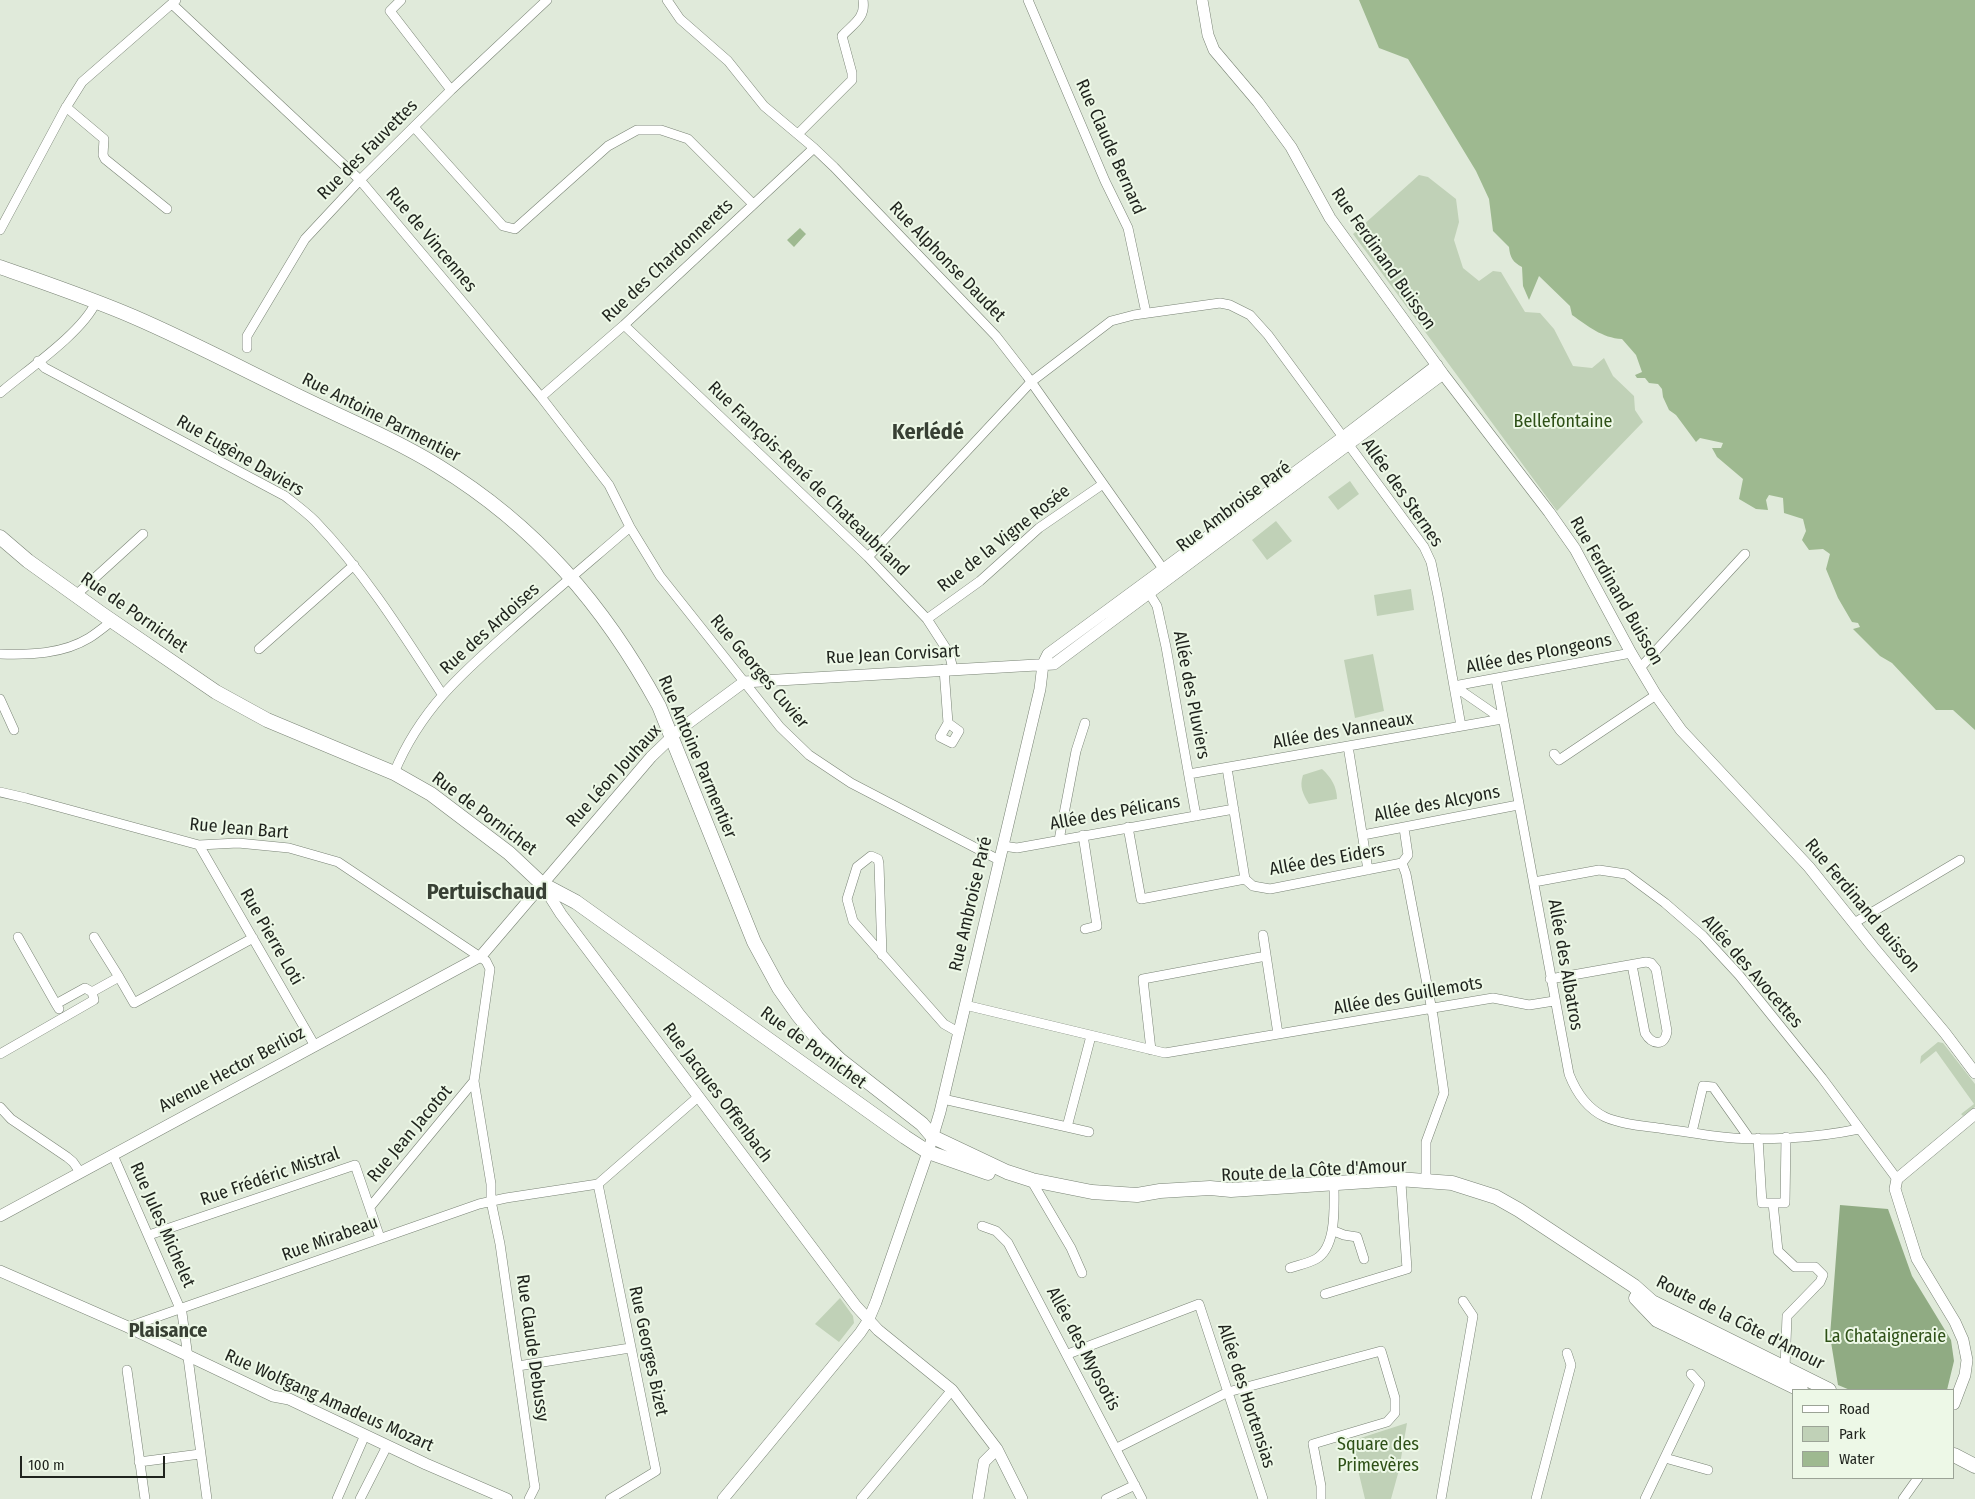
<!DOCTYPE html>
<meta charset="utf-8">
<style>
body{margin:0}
#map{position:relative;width:1975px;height:1499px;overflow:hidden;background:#e0eada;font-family:"Fira Sans Condensed",sans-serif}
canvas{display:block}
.legend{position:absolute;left:1792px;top:1389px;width:162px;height:90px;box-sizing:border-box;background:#edf8e7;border:1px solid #9ba396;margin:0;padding:6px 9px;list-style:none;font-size:15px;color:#1f231d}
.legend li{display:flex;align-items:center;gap:10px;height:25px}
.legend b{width:25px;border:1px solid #9ba396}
.scale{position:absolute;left:20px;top:1456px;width:145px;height:22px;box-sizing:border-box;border:2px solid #1f231d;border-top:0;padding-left:6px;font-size:15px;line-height:18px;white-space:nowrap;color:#1f231d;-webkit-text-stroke:4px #edf8e7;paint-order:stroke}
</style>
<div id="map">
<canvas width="1975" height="1499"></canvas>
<ul class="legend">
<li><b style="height:6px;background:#fff"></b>Road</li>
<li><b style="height:14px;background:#c0d1b7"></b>Park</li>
<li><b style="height:14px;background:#9eb990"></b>Water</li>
</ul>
<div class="scale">100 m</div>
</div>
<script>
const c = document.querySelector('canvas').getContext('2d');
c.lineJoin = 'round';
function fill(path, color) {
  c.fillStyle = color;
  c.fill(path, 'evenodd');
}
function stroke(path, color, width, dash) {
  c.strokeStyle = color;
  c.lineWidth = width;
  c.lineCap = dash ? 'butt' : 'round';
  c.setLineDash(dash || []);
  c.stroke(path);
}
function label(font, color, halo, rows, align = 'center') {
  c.font = font + ' "Fira Sans Condensed",sans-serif';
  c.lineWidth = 4;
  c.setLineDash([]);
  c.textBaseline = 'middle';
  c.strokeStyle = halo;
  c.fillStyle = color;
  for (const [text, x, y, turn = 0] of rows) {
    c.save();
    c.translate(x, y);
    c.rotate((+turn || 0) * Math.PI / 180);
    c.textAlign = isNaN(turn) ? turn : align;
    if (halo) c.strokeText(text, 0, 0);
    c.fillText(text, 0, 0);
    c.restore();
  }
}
fill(new Path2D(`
 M 1419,175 L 1428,177 L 1456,199 L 1459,222 L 1454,240 L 1463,268 L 1479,281 L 1493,271 L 1501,272 L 1525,312 L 1540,313 L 1554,329 L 1573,366 L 1592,368 L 1604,358 L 1613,376 L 1634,396 L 1635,410 L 1643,422 L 1557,511 L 1353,234 Z
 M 1350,481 L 1359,494 L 1338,510 L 1328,497 Z
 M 1276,521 L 1292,541 L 1267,560 L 1252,540 Z
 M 1411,589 L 1414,610 L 1377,616 L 1374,595 Z
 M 1373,654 L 1384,711 L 1355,718 L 1344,660 Z
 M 1322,769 C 1331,777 1337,787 1337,799 L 1309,804 C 1303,794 1299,787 1303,775 Z
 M 1938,1042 L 1943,1043 L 1975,1084 L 1975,1107 L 1963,1116 L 1961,1114 L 1974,1104 L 1936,1051 L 1920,1064 L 1921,1056 Z
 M 840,1298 L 853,1316 L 854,1323 L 839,1342 L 815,1324 Z
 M 1407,1423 L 1399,1470 L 1391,1499 L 1365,1499 L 1351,1441 Z`), '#c0d1b7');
fill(new Path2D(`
 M 1840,1205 L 1888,1209 L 1912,1276 L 1951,1340 L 1954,1361 L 1947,1390 L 1850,1390 L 1838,1385 L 1830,1336 Z`), '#90ab83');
fill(new Path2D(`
 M 1359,0 L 1975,0 L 1975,730 L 1953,710 L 1936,710 L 1892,663 L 1880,656 L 1853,629 L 1860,627 L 1858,623 L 1852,622 L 1838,598 L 1826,569 L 1830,554 L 1823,549 L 1809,550 L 1802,540 L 1806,531 L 1803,519 L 1784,513 L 1783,498 L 1769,495 L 1766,500 L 1768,510 L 1756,509 L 1739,499 L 1743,479 L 1717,457 L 1712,448 L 1721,448 L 1723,443 L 1700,438 L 1696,442 L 1676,415 L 1669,410 L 1663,397 L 1662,389 L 1658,384 L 1649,383 L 1645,378 L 1637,378 L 1635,375 L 1642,372 L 1636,355 L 1622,339 C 1602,338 1588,326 1572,315 L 1570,306 L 1539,276 L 1529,300 L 1523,286 L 1522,267 C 1513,262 1510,258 1509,247 L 1493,231 L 1489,199 L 1476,171 L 1408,59 L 1379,48 Z
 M 800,228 L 806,234 L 794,247 L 787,240 Z`), '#9eb990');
const minor = new Path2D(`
 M 401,0 L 390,11 L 451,90
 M 667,0 L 680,19 L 728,61 L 764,106 L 814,148 L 834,167 L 996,336 L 1027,376 L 1166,573
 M 1028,0 L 1105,181 L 1128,228 L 1146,313
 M 172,4 L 360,180 L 471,312 L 541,397 L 609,485 L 630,527 L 660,576 L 780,727 L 809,755 L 851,783 L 999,860
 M 66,107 L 104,139 L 103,155 L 105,159 L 167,209
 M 414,127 L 503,226 L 515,229 L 608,146 L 637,130 L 661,130 L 688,139 L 753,204
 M 798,134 L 852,80 L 852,73 L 842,36 C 853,24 866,18 863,0
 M 0,230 L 65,109 L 82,82 L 176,0
 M 624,325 L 868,557 L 927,619 L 949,653 L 953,669
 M 247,348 L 247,336 L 305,239 L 360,180 L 451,90 L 547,0
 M 38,361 L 45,368 L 285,496 C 295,504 306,512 315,521 C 365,573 403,634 442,694
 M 0,393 C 27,370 82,333 96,302
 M 541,397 L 624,325 L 814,148
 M 868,557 L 1031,382 L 1111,321 L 1134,315 L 1220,303 L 1230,305 L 1250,315 L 1268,335 L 1424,547 L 1431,562 L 1438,596 L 1461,726
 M 1146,588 L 1157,606 L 1166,647 L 1196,816
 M 76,595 L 143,534
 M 927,619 L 980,581 L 1039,528 L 1103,484
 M 259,649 L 354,565
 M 0,654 C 30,655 63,654 89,638 C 97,633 104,627 112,621
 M 1640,668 L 1745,554
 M 944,669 L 948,723 L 940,737 L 952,743 L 959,731 L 948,723
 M 1496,679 L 1569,1074 C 1576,1092 1588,1109 1605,1117 C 1623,1125 1646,1126 1665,1129 C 1682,1131 1698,1134 1714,1136 C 1759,1142 1816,1138 1859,1129
 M 1454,686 L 1631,653
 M 1454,686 L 1502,719
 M 0,699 L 14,730
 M 1348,746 L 1368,870
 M 1554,754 L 1559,760 L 1656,695
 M 1227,768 L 1245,879 L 1253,886 L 1270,889 L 1402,863 L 1408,855 L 1404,828
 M 394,773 C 422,705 468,668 521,621 C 557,589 594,558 630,527
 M 1189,774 L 1502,719
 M 0,792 L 26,798 L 199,845 L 238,843 L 289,848 L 338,862 L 486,961 L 490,969 L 474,1081 L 491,1184 L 491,1201 L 500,1244 L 534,1482 L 535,1487 L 529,1499
 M 1128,827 L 1141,899 L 1245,879
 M 1083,835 L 1097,926 L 1085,929
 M 1363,835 L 1518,805
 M 1059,840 L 1076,751 L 1085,723
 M 199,845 L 315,1046
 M 1003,846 L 1017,848 L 1234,809
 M 1402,863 L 1406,874 L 1433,1016 L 1444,1093 L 1426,1142 L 1426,1182
 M 1534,882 L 1599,870 L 1626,874 L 1665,903 L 1703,936 L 1739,975 L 1822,1078 L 1897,1179
 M 1854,923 L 1960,860
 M 1263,935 L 1278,1034
 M 18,937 L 56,1004
 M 94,937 L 119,977
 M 882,955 L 879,864 L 878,859 L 871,856 L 857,867 L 847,899 L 853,921 L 944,1024 L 958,1032
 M 1550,979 L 1646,962 L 1651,963 L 1656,969 L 1667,1031 C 1665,1047 1652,1045 1645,1033 L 1632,965
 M 965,1005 L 1165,1053 L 1493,998 L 1529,1005 L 1554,1001
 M 59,1009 L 56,1004 L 85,988 L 92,992
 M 1151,1050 L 1143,979 L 1266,956
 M 0,1054 L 94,1000 L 92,992 L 119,977 L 134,1003 L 253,938
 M 943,1099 L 1067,1127 L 1091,1036
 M 0,1107 L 11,1119 L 67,1157 L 73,1162 L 80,1172
 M 1067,1127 L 1089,1132
 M 1692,1132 L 1703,1086 L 1713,1087 L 1749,1138
 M 1758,1138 L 1762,1203 L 1785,1203 L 1786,1137
 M 113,1155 L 182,1313 L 207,1499
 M 598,1184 L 656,1471 L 610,1499
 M 1034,1185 L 1071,1248 L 1082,1273
 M 1773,1203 L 1778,1251 L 1795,1267 L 1815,1267 L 1823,1275 L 1820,1282 L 1787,1316 L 1785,1368
 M 370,1207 L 474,1081
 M 982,1226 L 996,1231 L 1008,1243 L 1142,1499
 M 1334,1231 L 1344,1235 L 1357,1237 L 1364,1259
 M 149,1235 L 355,1165 L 380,1238
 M 1290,1268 C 1299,1265 1309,1263 1316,1259 C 1337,1247 1334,1206 1334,1186
 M 1325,1294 L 1407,1269 L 1401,1183
 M 128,1327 L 479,1204 L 506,1198 L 598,1184 L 698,1097
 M 1068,1354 L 1199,1304 L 1263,1499
 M 518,1366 L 630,1348
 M 127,1370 L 145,1499
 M 1117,1448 L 1228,1392 L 1381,1351 L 1395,1398 L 1395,1413 L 1387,1422 L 1313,1444 L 1321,1486 L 1321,1499
 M 1665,1458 L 1708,1470
 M 139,1462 L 200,1454
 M 337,1499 L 365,1435
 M 360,1499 L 387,1446
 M 861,1499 L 952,1390
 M 1106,1499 L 1135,1485
 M 1441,1499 L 1473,1316 L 1463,1301
 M 1536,1499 L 1571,1365 L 1567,1353
 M 1645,1499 L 1700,1384 L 1691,1374
 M 1903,1499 L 1918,1478`);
const tertiary = new Path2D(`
 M 1202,0 L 1208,35 L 1214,50 L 1258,102 L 1291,147 L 1330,218 L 1443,374 L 1549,512 L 1575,549 L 1631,653 L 1656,695 L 1681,730 L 1809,867 L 1873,947 L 1945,1033 L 1975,1073
 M 542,884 L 561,914 L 856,1306 L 878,1330 L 952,1390 L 997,1449 L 1022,1499
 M 0,1216 L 481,956 L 651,757 L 679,730 L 744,682 L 1054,664 L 1443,374
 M 0,1271 L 128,1327 L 273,1396 L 289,1399 L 426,1464 L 507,1499
 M 1954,1404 L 1965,1375 L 1967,1360 L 1963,1340 L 1955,1322 L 1917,1259 L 1895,1189 L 1897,1179 L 1975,1114
 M 723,1499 L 860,1333 L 868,1321 L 876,1302 L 928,1152 L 940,1112 L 1040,689 L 1043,664 L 1048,654 L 1343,437 L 1437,365
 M 978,1499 L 984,1462 L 997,1449`);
const secondary = new Path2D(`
 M 0,267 C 45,283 90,298 134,317 C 185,339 235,365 284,389 C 335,415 389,436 438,466 C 536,526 604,605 659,706 L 754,942 L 779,988 L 798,1015 L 817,1038 L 840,1060 L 922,1124 L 933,1137 L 1007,1172 L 1032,1180 L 1092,1192 L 1137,1195 L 1160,1191 L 1210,1188 L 1231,1190 L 1398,1179 L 1452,1183 L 1496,1197 L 1519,1210 L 1634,1286 L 1652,1302 L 1829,1390
 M 0,537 L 28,561 L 102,614 L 216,692 L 267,720 L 394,773 L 431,794 L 509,853 L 542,884 L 576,902 L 905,1137 L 928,1152 L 988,1173
 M 1636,1298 L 1657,1320 L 1801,1390
 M 1954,1455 L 1975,1466`);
stroke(minor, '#798375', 10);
stroke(tertiary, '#798375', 12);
stroke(secondary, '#798375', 15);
stroke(minor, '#fff', 9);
stroke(tertiary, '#fff', 11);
stroke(secondary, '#fff', 14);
label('18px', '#1f231d', '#edf8e7', [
 ["Rue Claude Bernard",1110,147,66],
 ["Rue des Fauvettes",368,150,-45],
 ["Rue de Vincennes",431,240,50],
 ["Rue Ferdinand Buisson",1383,259,55],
 ["Rue des Chardonnerets",668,261,-43],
 ["Rue Alphonse Daudet",947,262,46],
 ["Rue Antoine Parmentier",381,418,27],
 ["Rue Eugène Daviers",240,456,30],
 ["Rue François-René de Chateaubriand",808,479,44],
 ["Allée des Sternes",1402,493,55],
 ["Rue Ambroise Paré",1234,507,-37],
 ["Rue de la Vigne Rosée",1004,539,-38],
 ["Rue Ferdinand Buisson",1616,591,60],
 ["Rue de Pornichet",134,613,35],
 ["Rue des Ardoises",490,629,-42],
 ["Allée des Plongeons",1539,654,-11],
 ["Rue Jean Corvisart",893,655,-3],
 ["Rue Georges Cuvier",759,672,50],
 ["Allée des Pluviers",1191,695,79],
 ["Allée des Vanneaux",1343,731,-10],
 ["Rue Antoine Parmentier",697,757,67],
 ["Rue Léon Jouhaux",614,776,-48],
 ["Allée des Alcyons",1437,804,-11],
 ["Allée des Pélicans",1115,813,-10],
 ["Rue de Pornichet",484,814,37],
 ["Rue Jean Bart",239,829,5],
 ["Allée des Eiders",1327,860,-10],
 ["Rue Ambroise Paré",971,904,-77],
 ["Rue Ferdinand Buisson",1862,906,50],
 ["Rue Pierre Loti",271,937,60],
 ["Allée des Albatros",1565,965,80],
 ["Allée des Avocettes",1752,972,49],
 ["Allée des Guillemots",1408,996,-10],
 ["Rue de Pornichet",813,1048,36],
 ["Avenue Hector Berlioz",232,1070,-28],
 ["Rue Jacques Offenbach",717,1093,53],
 ["Rue Jean Jacotot",410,1134,-50],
 ["Route de la Côte d'Amour",1314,1171,-3],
 ["Rue Frédéric Mistral",270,1177,-19],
 ["Rue Jules Michelet",162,1225,66],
 ["Rue Mirabeau",330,1239,-20],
 ["Route de la Côte d'Amour",1740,1323,27],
 ["Rue Claude Debussy",532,1348,82],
 ["Allée des Myosotis",1083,1349,62],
 ["Rue Georges Bizet",648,1351,78],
 ["Allée des Hortensias",1246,1396,72],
 ["Rue Wolfgang Amadeus Mozart",329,1401,24]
]);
label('18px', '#2e5017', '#edf8e7', [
 ["Bellefontaine",1563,422],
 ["La Chataigneraie",1885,1337],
 ["Square des",1378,1445],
 ["Primevères",1378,1466]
]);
label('bold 20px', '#384034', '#edf8e7', [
 ["Plaisance",168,1331]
]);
label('bold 22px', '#384034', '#edf8e7', [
 ["Kerlédé",928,433],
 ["Pertuischaud",487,893]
]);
</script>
